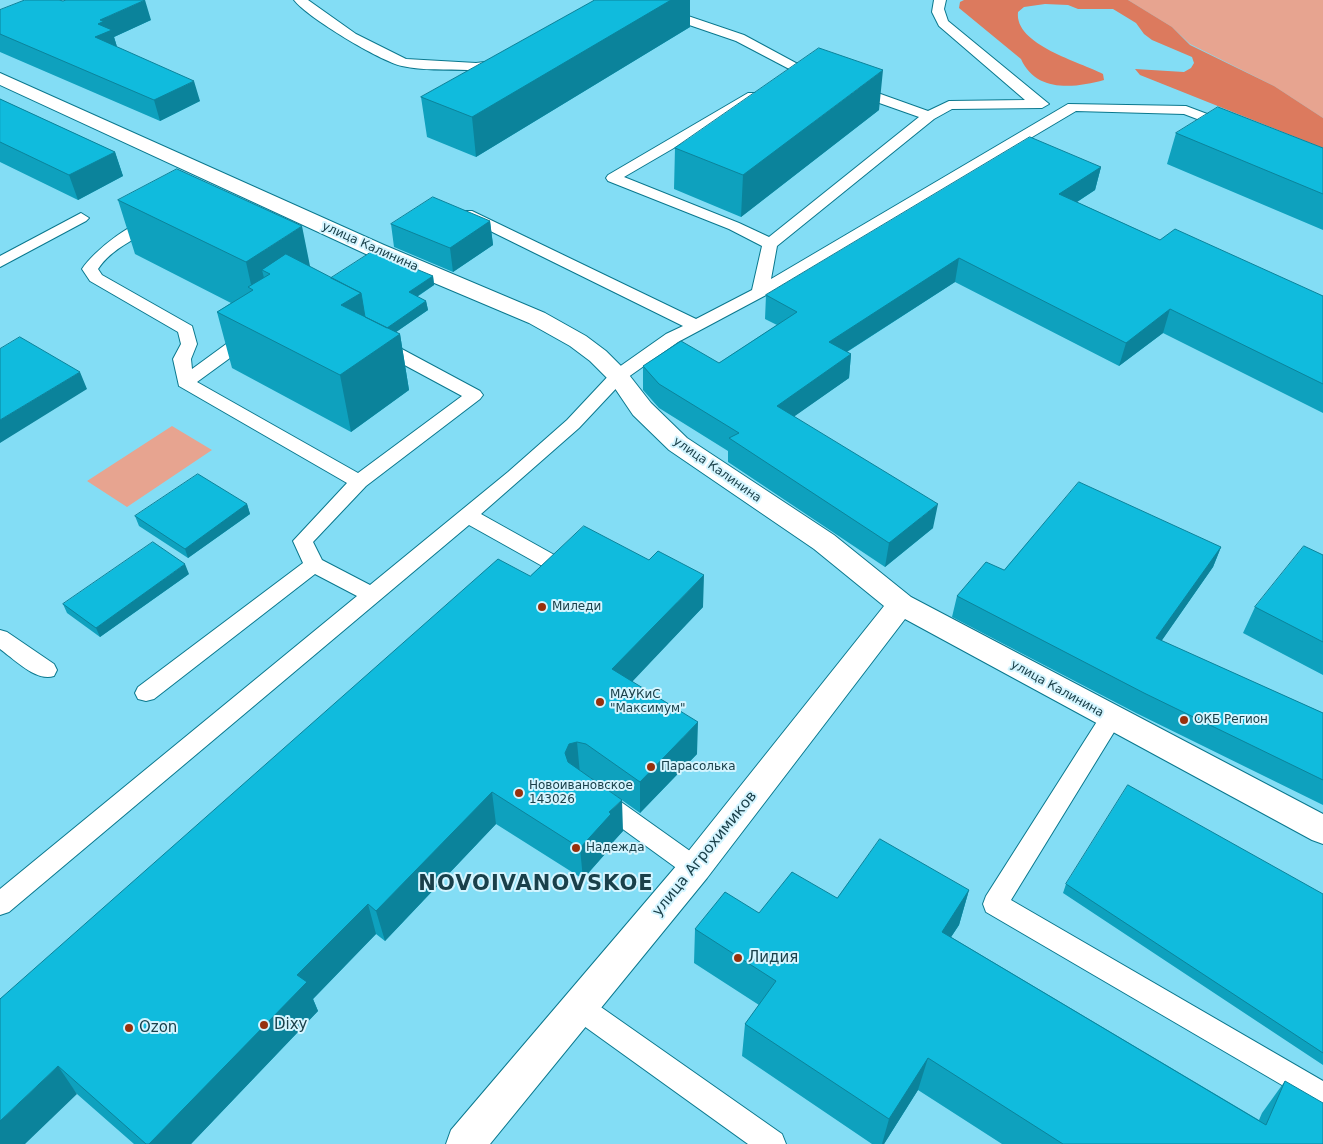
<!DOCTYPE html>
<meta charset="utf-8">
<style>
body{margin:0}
canvas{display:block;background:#83ddf5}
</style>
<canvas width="1323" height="1144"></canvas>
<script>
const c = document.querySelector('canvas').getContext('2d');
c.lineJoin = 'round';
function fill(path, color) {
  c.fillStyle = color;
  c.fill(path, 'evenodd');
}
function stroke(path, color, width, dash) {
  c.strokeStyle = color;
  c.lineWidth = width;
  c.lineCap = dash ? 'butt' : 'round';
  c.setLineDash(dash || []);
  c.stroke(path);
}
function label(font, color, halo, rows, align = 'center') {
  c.font = font + ' "DejaVu Sans",sans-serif';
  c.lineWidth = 4;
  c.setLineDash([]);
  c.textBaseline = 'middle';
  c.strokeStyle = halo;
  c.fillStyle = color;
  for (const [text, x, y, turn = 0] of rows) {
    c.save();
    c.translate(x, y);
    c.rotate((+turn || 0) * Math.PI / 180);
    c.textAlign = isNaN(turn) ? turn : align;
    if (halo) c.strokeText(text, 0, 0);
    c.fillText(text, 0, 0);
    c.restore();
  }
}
fill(new Path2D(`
 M 1128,0 L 1323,0 L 1323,118 L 1274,86 L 1190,44 L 1172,27 Z
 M 172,426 L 212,450 L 127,507 L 87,481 Z`), '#e7a490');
fill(new Path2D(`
 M 964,0 L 1128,0 L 1172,27 L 1190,45 L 1274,86 L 1323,118 L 1323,148 L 1140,75 L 1135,69 L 1184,72 L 1191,68 L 1194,63 L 1192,57 L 1152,40 L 1144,34 L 1136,23 L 1113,9 L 1078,9 L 1068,5 L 1045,4 L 1024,7 L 1018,12 C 1014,45 1081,62 1103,74 L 1104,80 C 1075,88 1036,93 1021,59 L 959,8 L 960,2 Z`), '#dc7a5e');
const service = new Path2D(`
 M 294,0 L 308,0 L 356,34 L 406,59 L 476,63 L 502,60 L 509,64 C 502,72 478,71 468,70 C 447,69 423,71 402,66 C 380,61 308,18 294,0 Z
 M 623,0 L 641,0 L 744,35 L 807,69 L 805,72 L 795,72 L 736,41 L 625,3 Z
 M 934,0 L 946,0 L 944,9 L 948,21 L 1049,104 L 1042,108 L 952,109 L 934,119 L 777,246 L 771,279 L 1068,104 L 1186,106 L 1231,123 L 1233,126 L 1226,130 L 1184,114 L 1076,111 L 766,295 L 678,342 L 624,380 L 579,428 L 481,514 L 558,557 L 561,562 L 558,567 L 551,569 L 544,567 L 469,525 L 9,912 L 0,915 L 0,889 L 357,596 L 315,574 L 154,699 L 146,701 L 138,699 L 135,693 L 138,687 L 303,563 L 293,541 L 347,483 L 179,386 L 173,359 L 181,344 L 178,332 L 90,281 L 82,269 C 93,252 137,215 158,220 L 161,223 L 158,226 C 137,238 112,248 98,269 L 102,275 L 192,326 L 197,344 L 191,359 L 192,369 L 244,331 L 256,331 L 258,335 L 256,339 L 197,382 L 358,473 L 462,396 L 373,348 L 371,344 L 373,340 L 385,340 L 480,391 L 483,395 L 480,399 L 366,486 L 313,542 L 322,560 L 370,585 L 508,472 L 567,420 L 612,372 L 666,334 L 683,326 L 462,217 L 459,214 L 462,211 L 472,211 L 696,319 L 752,290 L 762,246 L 729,229 L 608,181 L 606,178 L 608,175 L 748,93 L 758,93 L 760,96 L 758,99 L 624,177 L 739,223 L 769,237 L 919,117 L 851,93 L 849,90 L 851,87 L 861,87 L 928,111 L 949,101 L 1025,100 L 939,26 L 932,12 Z
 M 81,213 L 89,218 L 86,221 L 0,267 L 0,256 Z
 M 0,630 L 7,632 L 54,664 L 57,670 L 54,676 C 36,682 14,659 0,649 Z
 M 1111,709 L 1119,712 L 1122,718 L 1119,724 L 1011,900 L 1323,1081 L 1323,1109 L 986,912 L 983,904 L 986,896 L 1103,712 Z
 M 599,789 L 607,792 L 704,861 L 707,868 L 704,875 L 695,878 L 686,875 L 591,806 L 587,799 L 591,792 Z
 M 579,995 L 588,998 L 782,1134 L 786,1144 L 748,1144 L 570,1016 L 566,1007 L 570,998 Z`);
const minor = new Path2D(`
 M 0,73 L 384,245 L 545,313 L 586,336 L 606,351 L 626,371 L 651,403 L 687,438 L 834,535 L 911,597 L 1323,814 L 1323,844 L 1312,840 L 905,619 L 707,878 L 490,1144 L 446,1144 L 451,1130 L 683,858 L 884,606 L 814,549 L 669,450 L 633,415 L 610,381 L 590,361 L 570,346 L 529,323 L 368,255 L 0,85 Z`);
stroke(service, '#0a788e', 2);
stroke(minor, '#0a788e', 2);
fill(service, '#fff');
fill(minor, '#fff');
fill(new Path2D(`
 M 595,0 L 690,0 L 690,27 L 476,157 L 427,137 L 421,97 Z
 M 0,10 L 151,20 L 114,37 L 117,47 L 200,101 L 160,121 L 0,52 Z
 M 0,99 L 115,152 L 123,176 L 78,200 L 0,162 Z
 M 879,110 L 741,217 L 674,189 L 675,148 Z
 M 1176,133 L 1323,148 L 1323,230 L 1167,164 Z
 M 1101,167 L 1095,190 L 1077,202 L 1160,240 L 1323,296 L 1323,413 L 1163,333 L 1119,366 L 955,282 L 847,352 L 851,354 L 849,378 L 794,416 L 933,528 L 885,567 L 728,462 L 728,451 L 659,408 L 643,390 L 643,366 L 719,363 L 777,325 L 765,319 L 766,295 Z
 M 118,200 L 310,267 L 331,278 L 433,276 L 434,285 L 417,297 L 426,301 L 428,310 L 396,332 L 400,334 L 409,390 L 351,432 L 232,368 L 217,312 L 231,303 L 135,254 Z
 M 490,221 L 493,245 L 453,272 L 394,247 L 391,224 Z
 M 247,504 L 250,514 L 188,558 L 139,526 L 135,516 Z
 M 1221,547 L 1213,567 L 1161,641 L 1323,713 L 1323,805 L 1136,713 L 952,617 L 957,596 L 1004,570 Z
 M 1323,555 L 1323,675 L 1243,633 L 1255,607 Z
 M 189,574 L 100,637 L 67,613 L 63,604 Z
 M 530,576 L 703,607 L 632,681 L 697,754 L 640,813 L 588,776 L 623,831 L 613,842 L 613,845 L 583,879 L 496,824 L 385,941 L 376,934 L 313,999 L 318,1011 L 191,1144 L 134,1144 L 77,1094 L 0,999 Z
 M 1066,884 L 1323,894 L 1323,1065 L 1063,893 Z
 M 969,890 L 959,925 L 951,937 L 1259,1120 L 1262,1113 L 1285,1081 L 1323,1144 L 1002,1144 L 918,1090 L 884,1144 L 872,1144 L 742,1056 L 745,1024 L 759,1005 L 694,963 L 695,929 L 837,898 Z`), '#0ea1be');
fill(new Path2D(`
 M 145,0 L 151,20 L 114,37 L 118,50 L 95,37 L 98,24 L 100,20 Z
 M 671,0 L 690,0 L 690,27 L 476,157 L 472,117 Z
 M 883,70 L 879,110 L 741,217 L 743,175 Z
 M 194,81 L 200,101 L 160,121 L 154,100 Z
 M 115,152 L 123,176 L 78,200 L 69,175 Z
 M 1101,167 L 1095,190 L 1054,217 L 1059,194 Z
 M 490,221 L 493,245 L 453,272 L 450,248 Z
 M 302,226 L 313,281 L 270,274 L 262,270 L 272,309 L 252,289 L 246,262 Z
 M 959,258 L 955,282 L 826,365 L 829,342 Z
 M 433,276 L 434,285 L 410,301 L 409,292 Z
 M 361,293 L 371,349 L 341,305 Z
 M 426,301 L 428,310 L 386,339 L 384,330 Z
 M 1170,309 L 1163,333 L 1119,366 L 1126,343 Z
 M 400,334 L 409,390 L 351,432 L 340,375 Z
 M 851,354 L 849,378 L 775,430 L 777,406 Z
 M 80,372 L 87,389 L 0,443 L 0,420 Z
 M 247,504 L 250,514 L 188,558 L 185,549 Z
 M 938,504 L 933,528 L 885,567 L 889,543 Z
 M 1221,547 L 1213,567 L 1149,659 L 1156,638 Z
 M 185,564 L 189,574 L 100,637 L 96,628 Z
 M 704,575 L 703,607 L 614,701 L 612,669 Z
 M 698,722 L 697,754 L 640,813 L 640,782 Z
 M 577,742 L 580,774 L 572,776 L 565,753 L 569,744 Z
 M 492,792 L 496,824 L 385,941 L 376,911 Z
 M 622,800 L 623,831 L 613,842 L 613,845 L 583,879 L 580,848 L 609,812 Z
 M 969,890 L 959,925 L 932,966 L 942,932 Z
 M 368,904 L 376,934 L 313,999 L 318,1011 L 191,1144 L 149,1144 L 297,975 Z
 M 928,1058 L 918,1090 L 884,1144 L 882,1144 L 889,1119 Z
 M 58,1066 L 77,1094 L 25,1144 L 0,1144 L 0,1121 Z`), '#0b839b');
const building = new Path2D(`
 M 25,0 L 59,0 L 63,1 L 66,0 L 145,0 L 100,20 L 104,21 L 98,24 L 112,30 L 95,37 L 194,81 L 154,100 L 0,34 L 0,10 Z
 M 595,0 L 671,0 L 472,117 L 421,97 Z
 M 819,48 L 883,70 L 743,175 L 675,148 Z
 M 0,99 L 115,152 L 69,175 L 0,142 Z
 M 1218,107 L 1323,148 L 1323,194 L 1176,133 Z
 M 1030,137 L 1101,167 L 1059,194 L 1160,240 L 1175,229 L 1323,296 L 1323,384 L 1170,309 L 1126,343 L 959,258 L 829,342 L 851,354 L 777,406 L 938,504 L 889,543 L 729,438 L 739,433 L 659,384 L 643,366 L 681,341 L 719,363 L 797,312 L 766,295 Z
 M 177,169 L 302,226 L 246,262 L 118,200 Z
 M 433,197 L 490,221 L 450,248 L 391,224 Z
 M 373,251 L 433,276 L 409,292 L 426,301 L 387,328 L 365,317 L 361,293 L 331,278 Z
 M 286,254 L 361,293 L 341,305 L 400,334 L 340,375 L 217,312 L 253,290 L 248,287 L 270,274 L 262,270 Z
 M 20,337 L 80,372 L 0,420 L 0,349 Z
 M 198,474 L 247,504 L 185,549 L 135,516 Z
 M 1079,482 L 1221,547 L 1156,638 L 1323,713 L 1323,780 L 1144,693 L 957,596 L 986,562 L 1004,570 Z
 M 584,526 L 649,560 L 658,551 L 704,575 L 612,669 L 698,722 L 640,782 L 586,744 L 577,742 L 569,744 L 565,753 L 568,762 L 622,800 L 609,812 L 611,814 L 580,848 L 492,792 L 376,911 L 368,904 L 297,975 L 307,982 L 149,1144 L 146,1144 L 58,1066 L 0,1121 L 0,999 L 498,559 L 530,576 Z
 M 153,542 L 185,564 L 96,628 L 63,604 Z
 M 1304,546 L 1323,555 L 1323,642 L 1255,607 Z
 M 1128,785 L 1323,894 L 1323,1053 L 1066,884 Z
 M 880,839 L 969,890 L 942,932 L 1266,1125 L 1285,1081 L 1323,1103 L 1323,1144 L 1063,1144 L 928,1058 L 889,1119 L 745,1024 L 776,981 L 695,929 L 725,892 L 759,913 L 792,872 L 837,898 Z`);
fill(building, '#10bbdd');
stroke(building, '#0b839b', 1);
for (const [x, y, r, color] of [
 [542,607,5,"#97300d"],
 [600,702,5,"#97300d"],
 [1184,720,5,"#97300d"],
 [651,767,5,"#97300d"],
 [519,793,5,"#97300d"],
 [576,848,5,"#97300d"],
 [738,958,5,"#97300d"],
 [264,1025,5,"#97300d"],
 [129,1028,5,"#97300d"]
]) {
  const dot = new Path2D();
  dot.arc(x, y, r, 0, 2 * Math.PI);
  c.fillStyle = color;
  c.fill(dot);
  stroke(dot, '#d4f5ff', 2);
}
label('12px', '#1a404a', '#d4f5ff', [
 ["улица Калинина",370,247,24],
 ["улица Калинина",717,470,35],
 ["улица Калинина",1057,689,29]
]);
label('12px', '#1a404a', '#d4f5ff', [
 ["Миледи",552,607],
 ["МАУКиС",610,695],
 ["\"Максимум\"",610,709],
 ["ОКБ Регион",1194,720],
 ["Парасолька",661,767],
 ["Новоивановское",529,786],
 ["143026",529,800],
 ["Надежда",586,848]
], 'left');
label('15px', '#1a404a', '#d4f5ff', [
 ["улица Агрохимиков",705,854,-51]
]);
label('15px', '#1a404a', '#d4f5ff', [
 ["Лидия",748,958],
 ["Dixy",274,1025],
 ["Ozon",139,1028]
], 'left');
c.letterSpacing = '1px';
label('bold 21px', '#1a404a', '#d4f5ff', [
 ["NOVOIVANOVSKOE",536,885]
]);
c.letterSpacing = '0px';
</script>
